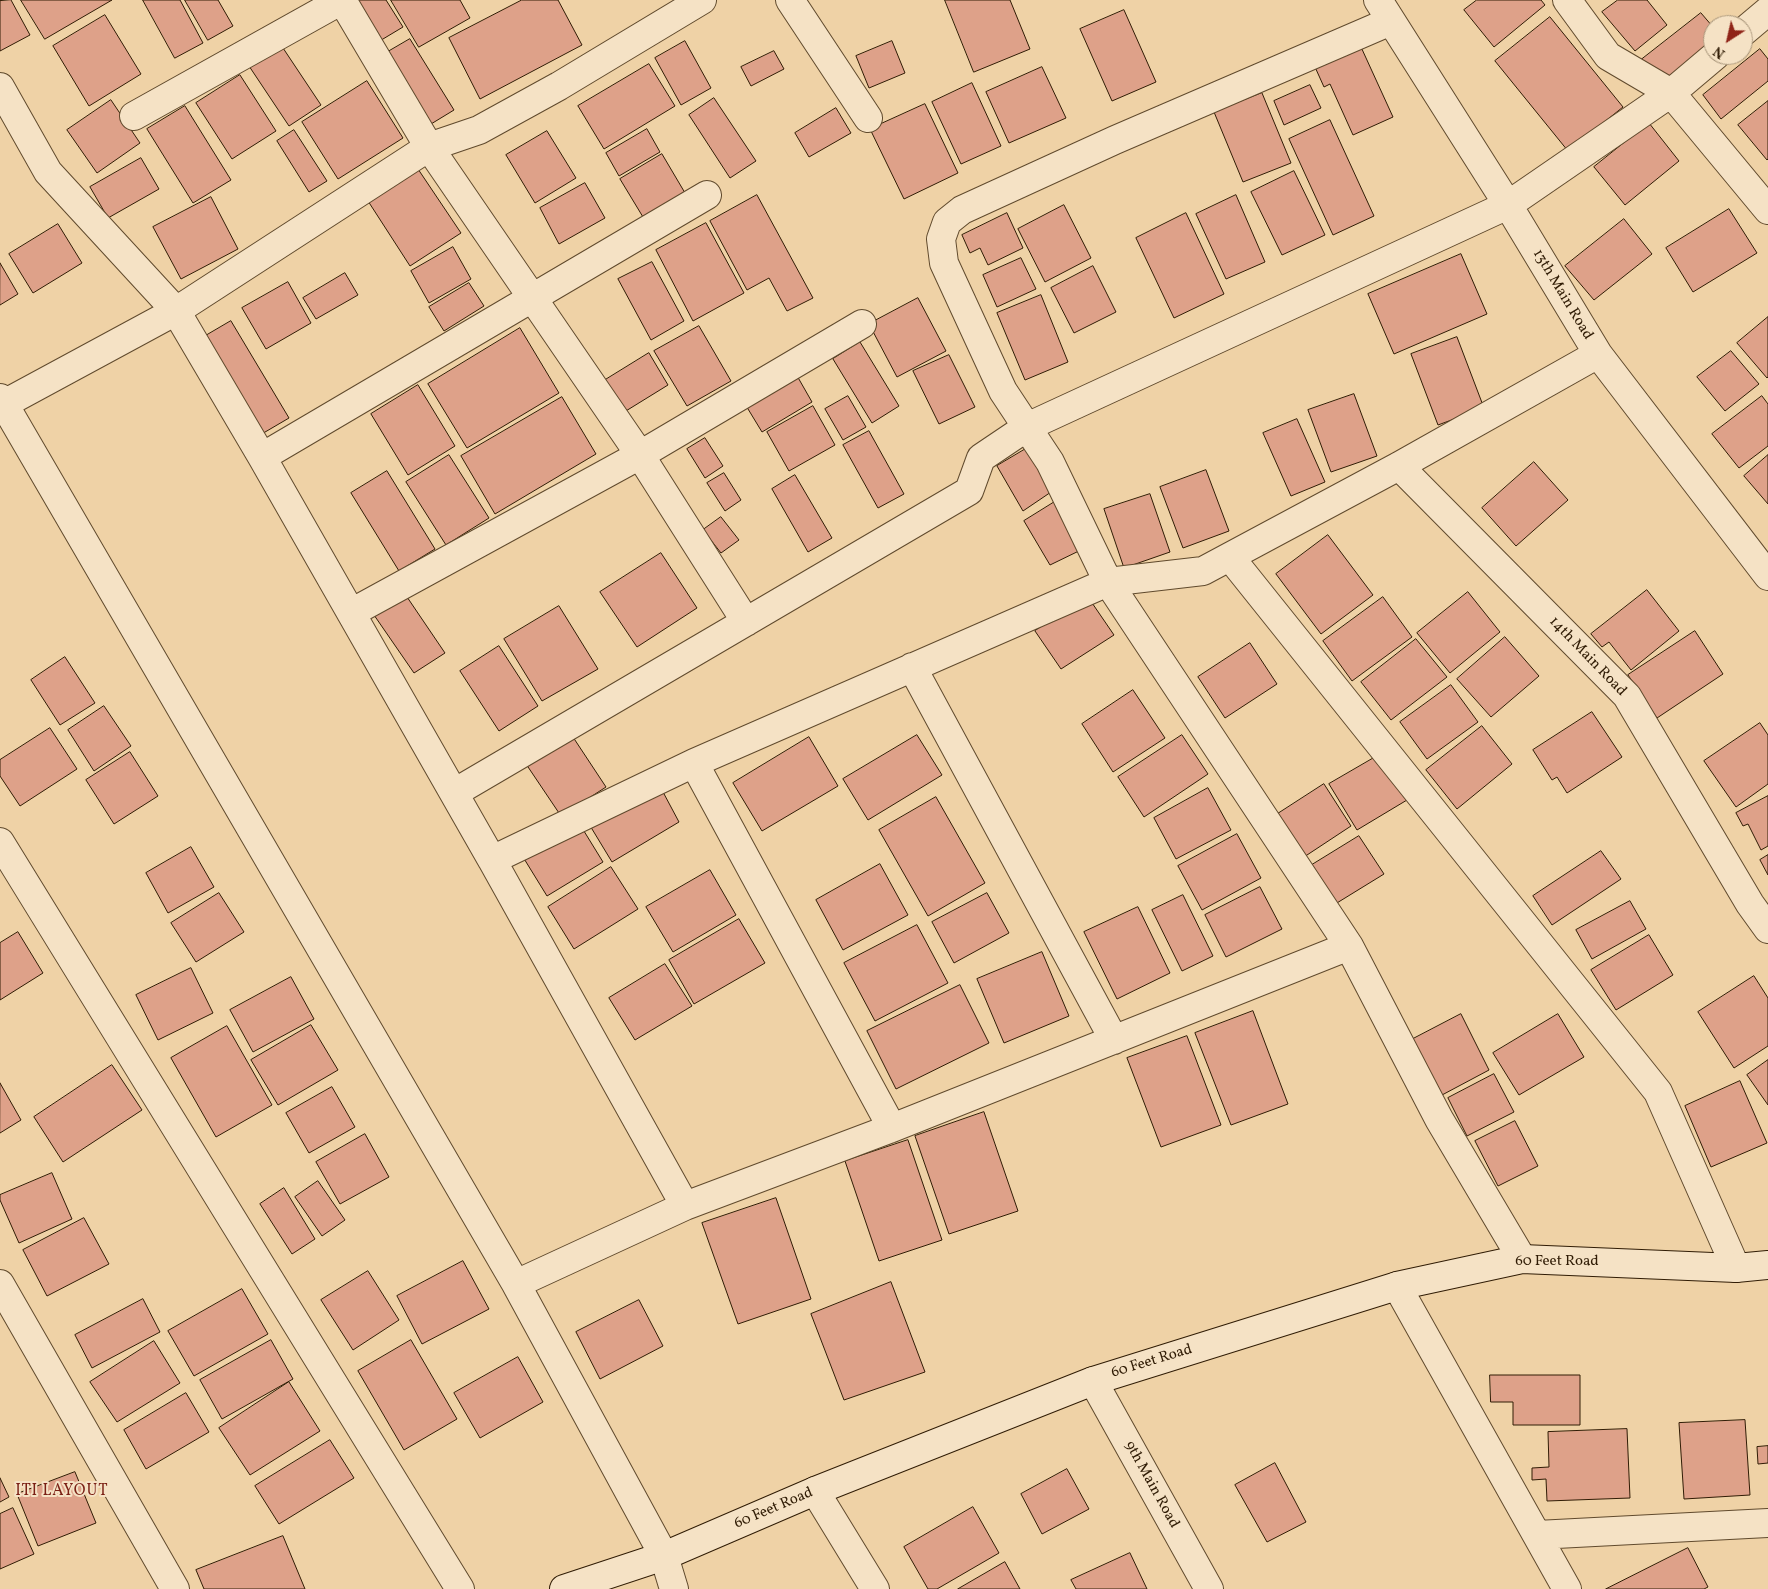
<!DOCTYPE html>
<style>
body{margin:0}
#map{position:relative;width:1768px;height:1589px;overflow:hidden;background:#efd2a6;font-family:Vollkorn,serif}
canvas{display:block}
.north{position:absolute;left:1703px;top:15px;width:50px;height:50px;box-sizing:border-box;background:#f5e2c5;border:1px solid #a69378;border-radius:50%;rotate:215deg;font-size:14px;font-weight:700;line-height:20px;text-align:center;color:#301c05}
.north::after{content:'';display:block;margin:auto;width:18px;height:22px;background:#8f2418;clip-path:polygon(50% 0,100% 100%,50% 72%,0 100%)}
</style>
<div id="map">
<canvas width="1768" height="1589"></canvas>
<div class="north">N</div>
</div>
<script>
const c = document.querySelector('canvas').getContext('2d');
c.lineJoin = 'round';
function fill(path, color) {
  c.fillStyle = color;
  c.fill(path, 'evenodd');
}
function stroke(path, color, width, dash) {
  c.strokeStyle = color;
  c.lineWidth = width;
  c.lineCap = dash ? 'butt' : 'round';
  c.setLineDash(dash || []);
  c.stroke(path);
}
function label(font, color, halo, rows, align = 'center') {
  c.font = font + ' Vollkorn,serif';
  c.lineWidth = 4;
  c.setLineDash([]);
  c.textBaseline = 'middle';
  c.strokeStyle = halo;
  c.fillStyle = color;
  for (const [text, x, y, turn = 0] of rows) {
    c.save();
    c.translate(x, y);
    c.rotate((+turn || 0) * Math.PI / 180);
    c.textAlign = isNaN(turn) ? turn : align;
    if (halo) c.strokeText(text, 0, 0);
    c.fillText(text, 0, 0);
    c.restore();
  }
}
const building = new Path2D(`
 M 11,0 L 30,35 L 0,51 L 0,1 Z
 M 21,0 L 112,0 L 45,39 Z
 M 143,0 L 180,0 L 203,43 L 175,58 Z
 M 185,0 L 218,0 L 233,26 L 208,40 Z
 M 352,0 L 386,0 L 403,27 L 378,42 Z
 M 391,0 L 460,0 L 470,18 L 419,47 Z
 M 522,0 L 558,0 L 582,45 L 480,99 L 449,38 Z
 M 945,0 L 1010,0 L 1030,49 L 974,72 Z
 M 1477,0 L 1541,0 L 1545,5 L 1494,47 L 1464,10 Z
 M 1618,0 L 1647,0 L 1667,25 L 1635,51 L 1602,12 Z
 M 1124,10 L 1156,82 L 1112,101 L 1080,29 Z
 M 1701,13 L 1713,27 L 1713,42 L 1661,84 L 1641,60 Z
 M 105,15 L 141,74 L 89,106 L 53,46 Z
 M 1550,17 L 1623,107 L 1568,151 L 1495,61 Z
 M 410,39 L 454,110 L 431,124 L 386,53 Z
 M 685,41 L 711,88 L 681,105 L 655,58 Z
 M 892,41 L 905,73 L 869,88 L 856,56 Z
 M 279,42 L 321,105 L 289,126 L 247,63 Z
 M 1361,47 L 1393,117 L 1353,135 L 1330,84 L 1324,87 L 1315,67 Z
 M 1760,49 L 1768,59 L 1768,81 L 1721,119 L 1703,95 Z
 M 774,51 L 784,69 L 751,86 L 741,67 Z
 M 649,64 L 675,106 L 604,149 L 578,106 Z
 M 1042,67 L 1066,118 L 1009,143 L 986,92 Z
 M 240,75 L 276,131 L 232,159 L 196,103 Z
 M 367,81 L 403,138 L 338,179 L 302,122 Z
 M 972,83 L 1001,146 L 961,164 L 932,102 Z
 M 1310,85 L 1321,108 L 1284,125 L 1274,101 Z
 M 1262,93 L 1291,163 L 1243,182 L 1214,112 Z
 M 714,98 L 756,161 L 730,178 L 689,115 Z
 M 111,100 L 140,143 L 97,173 L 67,130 Z
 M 1768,101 L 1768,159 L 1767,160 L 1738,125 Z
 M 925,104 L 958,173 L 904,199 L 870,129 Z
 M 185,106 L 231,180 L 193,203 L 147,129 Z
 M 836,108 L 851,133 L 809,157 L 795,133 Z
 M 1330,120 L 1374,216 L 1333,235 L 1289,139 Z
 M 1649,123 L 1679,161 L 1625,205 L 1594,167 Z
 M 647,129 L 660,152 L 619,176 L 606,153 Z
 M 294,130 L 327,181 L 309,192 L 277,141 Z
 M 547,131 L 576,178 L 535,203 L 506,155 Z
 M 662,154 L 688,198 L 646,222 L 620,179 Z
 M 141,158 L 159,189 L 108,218 L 90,187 Z
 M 418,169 L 461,233 L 410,266 L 368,201 Z
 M 1294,171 L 1325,235 L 1282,255 L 1251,192 Z
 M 585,183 L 605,218 L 559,244 L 540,208 Z
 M 757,195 L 813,298 L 787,311 L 769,278 L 747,290 L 710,221 Z
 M 1236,195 L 1265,262 L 1226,279 L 1196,214 Z
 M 211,197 L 238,249 L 181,279 L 153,227 Z
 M 1064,205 L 1091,258 L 1045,282 L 1018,229 Z
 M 1729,209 L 1757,253 L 1693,292 L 1666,248 Z
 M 1007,213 L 1023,248 L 988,265 L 980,248 L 970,253 L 962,235 Z
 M 1186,213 L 1224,294 L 1174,318 L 1136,238 Z
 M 1624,219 L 1652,254 L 1594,300 L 1565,266 Z
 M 706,223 L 744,293 L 693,321 L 656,250 Z
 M 58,224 L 82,263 L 33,293 L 9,254 Z
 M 453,247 L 471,279 L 429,303 L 411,271 Z
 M 1461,254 L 1487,314 L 1394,354 L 1368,294 Z
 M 1021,258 L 1036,289 L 997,307 L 983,275 Z
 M 652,262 L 684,321 L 651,340 L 618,279 Z
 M 0,263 L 18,294 L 0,305 Z
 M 1093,266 L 1116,312 L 1074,333 L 1051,288 Z
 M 345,273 L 358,295 L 316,319 L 303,298 Z
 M 288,282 L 311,323 L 266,349 L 242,308 Z
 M 469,283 L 484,306 L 444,331 L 429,307 Z
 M 1041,295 L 1068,362 L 1025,380 L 997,313 Z
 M 918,298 L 946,351 L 897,377 L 869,324 Z
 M 1768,317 L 1768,377 L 1767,378 L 1737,343 Z
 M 231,321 L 289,418 L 260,435 L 202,338 Z
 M 699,326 L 731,381 L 687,406 L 654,351 Z
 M 520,328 L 559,393 L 467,448 L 428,384 Z
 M 1457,337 L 1484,408 L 1438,425 L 1411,354 Z
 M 860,342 L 899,406 L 872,423 L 833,359 Z
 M 1731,351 L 1759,384 L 1725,411 L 1697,377 Z
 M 649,353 L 668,385 L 621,414 L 602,382 Z
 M 949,355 L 975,407 L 939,424 L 913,371 Z
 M 796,374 L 812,402 L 762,432 L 745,404 Z
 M 418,385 L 455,446 L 408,475 L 371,414 Z
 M 1354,394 L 1377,456 L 1331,472 L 1308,410 Z
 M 848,396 L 866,427 L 843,440 L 825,409 Z
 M 1762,396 L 1768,404 L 1768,446 L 1739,468 L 1712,434 Z
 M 562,397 L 596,454 L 495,514 L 461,456 Z
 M 813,406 L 835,445 L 789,471 L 767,432 Z
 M 1297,419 L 1325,482 L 1291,496 L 1263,433 Z
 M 869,431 L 904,494 L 878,508 L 843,445 Z
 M 705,438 L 723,466 L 705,478 L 687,449 Z
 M 1029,447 L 1054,490 L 1023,511 L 997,466 Z
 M 449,455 L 489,518 L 446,545 L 406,482 Z
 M 1768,455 L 1768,504 L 1744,476 Z
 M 1534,462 L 1568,500 L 1516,546 L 1482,508 Z
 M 1206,470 L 1229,531 L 1183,548 L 1160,487 Z
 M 387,471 L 435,549 L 399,571 L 351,493 Z
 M 724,473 L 741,500 L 725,511 L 707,483 Z
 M 795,475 L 832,538 L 808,552 L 772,489 Z
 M 1150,494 L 1170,552 L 1124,568 L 1104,509 Z
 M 1061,498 L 1085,548 L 1050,565 L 1024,521 Z
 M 721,517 L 739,540 L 721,553 L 703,530 Z
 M 1328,535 L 1373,595 L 1321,634 L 1276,574 Z
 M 661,553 L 697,608 L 637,647 L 600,592 Z
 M 1647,590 L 1679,631 L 1631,670 L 1609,642 L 1602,647 L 1591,634 Z
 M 1468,592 L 1500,632 L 1450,673 L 1417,633 Z
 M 405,594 L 445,653 L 414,673 L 374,615 Z
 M 1088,597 L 1114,635 L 1061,669 L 1035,631 Z
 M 1383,597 L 1412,637 L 1352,681 L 1323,641 Z
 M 559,606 L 598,669 L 542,701 L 504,639 Z
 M 1695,631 L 1723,674 L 1657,718 L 1628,675 Z
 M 1505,637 L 1539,676 L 1491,717 L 1457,679 Z
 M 1416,639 L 1447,677 L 1391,720 L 1361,682 Z
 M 1250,643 L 1277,684 L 1225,718 L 1198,677 Z
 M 499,646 L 538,706 L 499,731 L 460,671 Z
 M 65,657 L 95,703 L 60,725 L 31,680 Z
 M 1451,685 L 1478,722 L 1427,759 L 1400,722 Z
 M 1133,690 L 1165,738 L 1113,772 L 1082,724 Z
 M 104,706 L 131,746 L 94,771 L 68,730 Z
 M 1592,712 L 1622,757 L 1567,793 L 1557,777 L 1552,780 L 1533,750 Z
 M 1760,723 L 1768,735 L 1768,784 L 1736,807 L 1704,761 Z
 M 1482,726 L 1512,764 L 1457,809 L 1426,770 Z
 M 50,728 L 77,769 L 20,806 L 0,776 L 0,760 Z
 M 567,728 L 606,787 L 561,816 L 522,758 Z
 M 917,735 L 942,775 L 868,820 L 843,779 Z
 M 1182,735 L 1208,774 L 1144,817 L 1118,777 Z
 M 809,737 L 838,786 L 762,831 L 733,783 Z
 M 130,752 L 158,796 L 114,824 L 86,780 Z
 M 1379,755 L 1407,800 L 1357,830 L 1329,784 Z
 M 1324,784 L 1351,826 L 1304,857 L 1276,815 Z
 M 1208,788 L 1231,830 L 1176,859 L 1154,818 Z
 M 663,792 L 679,822 L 612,862 L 589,824 Z
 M 1768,796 L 1768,846 L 1761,850 L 1748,824 L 1743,826 L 1736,813 Z
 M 936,797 L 985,883 L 928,916 L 879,830 Z
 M 579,823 L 603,862 L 547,896 L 523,857 Z
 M 1237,834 L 1261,878 L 1202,910 L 1178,866 Z
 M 1359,836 L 1384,874 L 1332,906 L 1307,868 Z
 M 191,847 L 214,887 L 168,913 L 146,873 Z
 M 1601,851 L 1621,879 L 1552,925 L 1533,896 Z
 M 1768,855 L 1768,875 L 1760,860 Z
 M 880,864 L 908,915 L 843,950 L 816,900 Z
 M 611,867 L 638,909 L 574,949 L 548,907 Z
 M 710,870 L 736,915 L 673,952 L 646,907 Z
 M 1260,887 L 1282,929 L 1226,957 L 1205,915 Z
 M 219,893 L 244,932 L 196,962 L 171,923 Z
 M 987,893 L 1009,933 L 954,963 L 932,922 Z
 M 1183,895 L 1213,956 L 1182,971 L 1152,910 Z
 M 1630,901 L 1646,929 L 1592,959 L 1576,930 Z
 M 1138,907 L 1170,973 L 1117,999 L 1084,932 Z
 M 739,919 L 765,963 L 694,1004 L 669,960 Z
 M 917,925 L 948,983 L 875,1021 L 844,963 Z
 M 18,932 L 43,973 L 0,1000 L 0,943 Z
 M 1649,935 L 1673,975 L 1616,1010 L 1591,970 Z
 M 1042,952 L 1069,1016 L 1004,1043 L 977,979 Z
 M 665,964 L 692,1006 L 635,1040 L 609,998 Z
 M 191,968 L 213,1013 L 158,1040 L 136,995 Z
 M 1754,976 L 1768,998 L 1768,1046 L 1734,1068 L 1698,1012 Z
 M 291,977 L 314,1019 L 253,1052 L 230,1010 Z
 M 960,985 L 989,1043 L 896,1089 L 867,1031 Z
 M 1253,1011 L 1288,1104 L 1231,1125 L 1195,1033 Z
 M 1461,1014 L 1489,1070 L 1442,1095 L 1413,1039 Z
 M 1558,1014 L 1584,1057 L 1519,1095 L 1493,1053 Z
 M 311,1025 L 338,1070 L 278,1105 L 251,1060 Z
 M 227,1026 L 272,1105 L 216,1137 L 171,1058 Z
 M 1187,1036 L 1221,1125 L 1161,1147 L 1127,1058 Z
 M 1768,1060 L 1768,1105 L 1747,1075 Z
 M 112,1065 L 142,1110 L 63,1162 L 34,1117 Z
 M 1494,1074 L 1514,1112 L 1467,1136 L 1448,1098 Z
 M 1740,1081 L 1767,1143 L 1711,1167 L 1685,1106 Z
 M 0,1083 L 21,1120 L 0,1133 Z
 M 332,1087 L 355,1127 L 309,1153 L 286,1113 Z
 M 984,1112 L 1018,1211 L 949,1234 L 915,1136 Z
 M 1515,1121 L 1538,1166 L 1498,1186 L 1475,1141 Z
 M 365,1134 L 389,1177 L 340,1204 L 316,1162 Z
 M 908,1140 L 942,1240 L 879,1261 L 845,1161 Z
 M 52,1173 L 72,1219 L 19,1243 L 0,1200 L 0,1195 Z
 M 318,1181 L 345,1220 L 322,1236 L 295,1197 Z
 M 284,1188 L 315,1239 L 292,1254 L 260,1204 Z
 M 776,1198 L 811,1299 L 738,1324 L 702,1223 Z
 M 84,1218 L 109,1264 L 47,1296 L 23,1250 Z
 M 463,1261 L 489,1309 L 422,1344 L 397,1296 Z
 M 368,1271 L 399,1320 L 353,1350 L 321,1300 Z
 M 891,1282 L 925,1372 L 844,1400 L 811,1314 Z
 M 242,1289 L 268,1334 L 194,1376 L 168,1331 Z
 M 143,1299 L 160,1332 L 92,1368 L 75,1335 Z
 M 639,1300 L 663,1346 L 600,1379 L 576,1332 Z
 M 271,1340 L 293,1379 L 222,1419 L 200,1380 Z
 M 411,1340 L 457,1419 L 404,1450 L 358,1371 Z
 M 154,1341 L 180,1383 L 117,1422 L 90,1382 Z
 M 518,1357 L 543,1402 L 480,1438 L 454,1393 Z
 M 1490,1375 L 1580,1375 L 1580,1425 L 1513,1425 L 1513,1402 L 1491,1402 Z
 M 289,1382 L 320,1431 L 250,1475 L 219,1428 Z
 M 186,1393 L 209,1432 L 146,1469 L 124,1430 Z
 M 1745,1420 L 1750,1495 L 1684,1499 L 1679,1423 Z
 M 1627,1429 L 1630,1498 L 1547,1501 L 1546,1479 L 1532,1480 L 1532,1468 L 1549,1467 L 1548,1432 Z
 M 330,1440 L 354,1478 L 279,1524 L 255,1486 Z
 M 1768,1446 L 1768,1463 L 1758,1464 L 1757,1447 Z
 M 1275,1463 L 1306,1522 L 1267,1542 L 1235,1485 Z
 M 1067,1469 L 1089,1509 L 1042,1534 L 1021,1494 Z
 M 75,1472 L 96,1523 L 38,1546 L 17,1494 Z
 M 0,1478 L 9,1497 L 0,1502 Z
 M 973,1507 L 999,1553 L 937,1589 L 928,1589 L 904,1547 Z
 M 13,1508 L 34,1554 L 0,1569 L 0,1514 Z
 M 283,1536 L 305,1589 L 204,1589 L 196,1570 Z
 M 1688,1548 L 1708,1587 L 1704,1589 L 1606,1589 Z
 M 1130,1553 L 1147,1589 L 1076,1589 L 1071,1580 Z
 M 1005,1562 L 1020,1589 L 958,1589 Z`);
fill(building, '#dea189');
stroke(building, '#301c05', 1);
const street = new Path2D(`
 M 342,0 L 429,147 L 640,455 L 746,622
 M 790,0 L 868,118
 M 1378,0 L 1508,205 L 1598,354 L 1768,576
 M 1567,0 L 1608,56 L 1671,93 L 1768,210
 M 1391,21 L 1115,140 L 962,210 L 947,222 L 941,239 L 944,263 L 1003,391 L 1050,462 L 1108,582 L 1349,946 L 1439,1119 L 1522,1259
 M 1743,32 L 1768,11
 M 0,87 L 48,172 L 176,311 L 429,147 L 479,130 L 559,86 L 702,0
 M 134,116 L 342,0
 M 0,398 L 4,404 L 176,311 L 262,457 L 492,860 L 694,763 L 1108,582 L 1203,571 L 1399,466 L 1598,354
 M 0,406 L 4,404 L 516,1284 L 664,1556 L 674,1589
 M 262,457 L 707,195
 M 1399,466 L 1627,696 L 1750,904 L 1768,929
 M 1230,557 L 1658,1092 L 1736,1268
 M 351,613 L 640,455 L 862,324
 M 912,667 L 1114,1040
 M 694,763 L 892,1128
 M 454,793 L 969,491 L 981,458 L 1027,427 L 1508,205 L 1671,93 L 1716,55
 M 0,842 L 460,1589
 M 492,860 L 685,1206
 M 0,1284 L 175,1589
 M 516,1284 L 685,1206 L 892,1128 L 1349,946
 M 1397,1286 L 1567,1589
 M 1093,1381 L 1209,1589
 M 815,1491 L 875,1589
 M 1537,1535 L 1768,1523`);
const secondary = new Path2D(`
 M 564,1589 L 664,1556 L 815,1491 L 1093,1381 L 1397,1286 L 1522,1259 L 1736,1268 L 1768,1265`);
stroke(street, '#604a2d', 30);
stroke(secondary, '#301c05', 30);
stroke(street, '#f5e2c5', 28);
stroke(secondary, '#f5e2c5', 28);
label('15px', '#301c05', '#f5e2c5', [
 ["13th Main Road",1562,295,59],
 ["14th Main Road",1587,657,46],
 ["60 Feet Road",1557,1262],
 ["60 Feet Road",1152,1362,-17],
 ["9th Main Road",1151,1485,61],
 ["60 Feet Road",774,1509,-23]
]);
c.letterSpacing = '1px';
label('16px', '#7a1f14', '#f5e2c5', [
 ["ITI LAYOUT",62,1492]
]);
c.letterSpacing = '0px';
</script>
